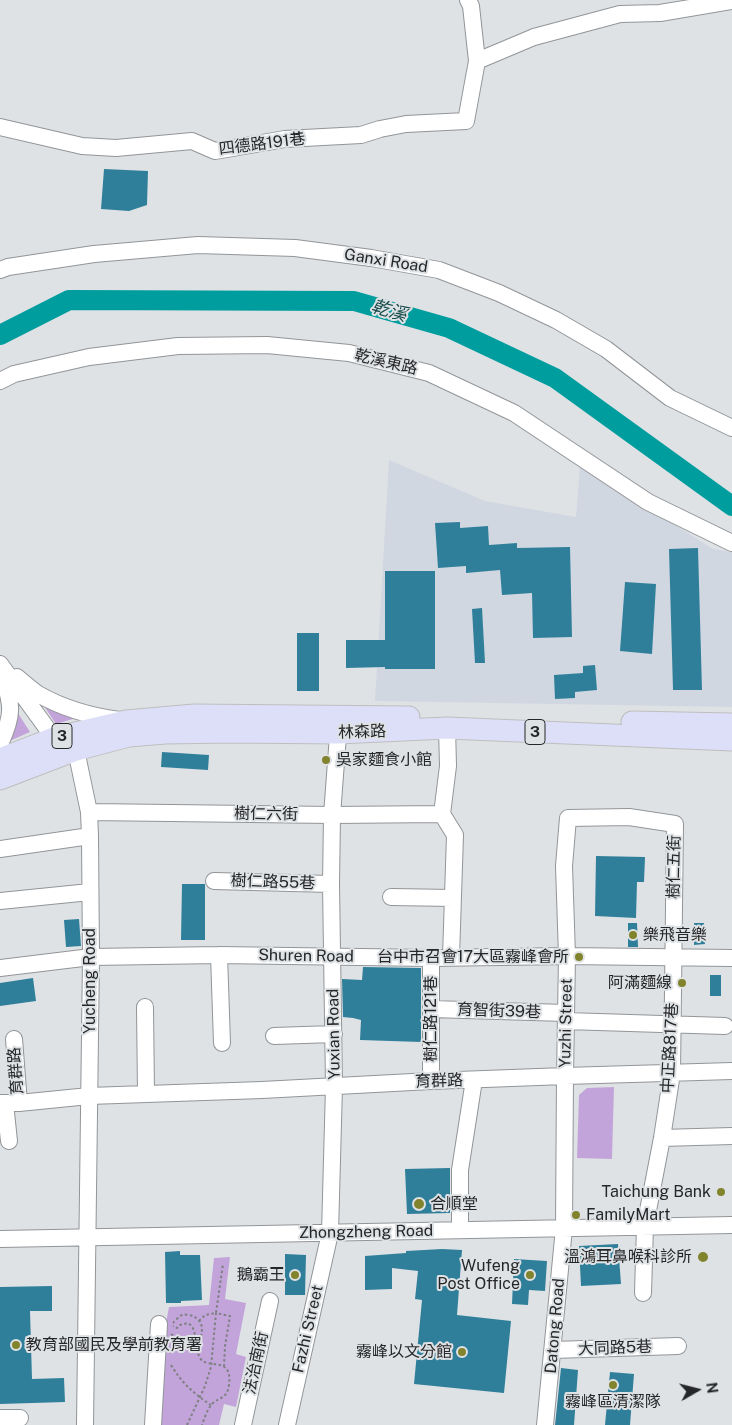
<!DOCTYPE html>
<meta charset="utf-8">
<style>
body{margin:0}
#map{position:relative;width:732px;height:1425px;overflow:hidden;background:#dfe2e5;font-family:"Public Sans",sans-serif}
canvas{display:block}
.north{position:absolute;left:672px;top:1365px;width:50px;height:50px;-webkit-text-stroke:4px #dfe2e5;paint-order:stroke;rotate:82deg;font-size:14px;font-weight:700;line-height:20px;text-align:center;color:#252627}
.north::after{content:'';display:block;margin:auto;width:18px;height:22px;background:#252627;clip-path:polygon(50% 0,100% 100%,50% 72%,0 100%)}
</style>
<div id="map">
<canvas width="732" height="1425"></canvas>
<div class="north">N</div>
</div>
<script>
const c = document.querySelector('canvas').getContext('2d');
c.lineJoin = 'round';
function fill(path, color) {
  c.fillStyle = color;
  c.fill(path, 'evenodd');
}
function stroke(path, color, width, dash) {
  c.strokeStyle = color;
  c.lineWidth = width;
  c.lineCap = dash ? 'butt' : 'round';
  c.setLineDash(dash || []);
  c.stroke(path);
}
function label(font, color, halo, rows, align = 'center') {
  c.font = font + ' "Public Sans","Noto Sans TC",sans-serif';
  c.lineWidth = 4;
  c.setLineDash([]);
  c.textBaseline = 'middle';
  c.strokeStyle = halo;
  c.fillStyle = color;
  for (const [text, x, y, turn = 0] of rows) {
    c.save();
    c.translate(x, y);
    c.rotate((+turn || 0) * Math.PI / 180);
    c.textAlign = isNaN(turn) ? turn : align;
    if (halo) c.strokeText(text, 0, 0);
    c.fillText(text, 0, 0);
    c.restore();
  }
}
fill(new Path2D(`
 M 389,460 L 485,501 L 576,517 L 580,465 L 713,549 L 732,552 L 732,707 L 375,701 Z`), '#d0d7e1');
fill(new Path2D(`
 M 40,700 L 76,718 L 56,724 Z
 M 14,707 L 30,732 L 5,743 Z
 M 614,1087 L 612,1159 L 577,1158 L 579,1095 L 587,1088 Z
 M 230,1257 L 225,1299 L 246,1303 L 236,1354 L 246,1357 L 236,1407 L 224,1404 L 219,1425 L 160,1425 L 165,1328 L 169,1307 L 209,1305 L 214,1258 Z`), '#c2a4da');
stroke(new Path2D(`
 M 0,335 L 69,300 L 354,301 L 449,328 L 555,378 L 732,506`), '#009d9e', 20);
fill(new Path2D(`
 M 104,169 L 148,171 L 147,205 L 129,211 L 101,209 Z
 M 460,522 L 460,528 L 488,526 L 489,545 L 517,543 L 517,548 L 570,547 L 572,637 L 533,638 L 532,593 L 502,595 L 500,570 L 466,573 L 466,566 L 438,568 L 435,523 Z
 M 698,548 L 702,690 L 673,690 L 669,549 Z
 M 385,571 L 435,571 L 435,669 L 385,669 L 385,667 L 346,668 L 346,640 L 385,640 Z
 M 625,582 L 656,584 L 652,654 L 620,651 Z
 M 482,608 L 485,663 L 475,663 L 472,609 Z
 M 297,633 L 319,633 L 319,691 L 297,691 Z
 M 595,665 L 597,690 L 575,692 L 575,698 L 555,699 L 554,675 L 583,673 L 583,666 Z
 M 162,752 L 209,755 L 208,770 L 161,767 Z
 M 596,856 L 645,857 L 644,882 L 637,882 L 636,918 L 595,916 Z
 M 182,884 L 205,884 L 205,940 L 181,940 Z
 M 79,919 L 81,946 L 66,947 L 64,920 Z
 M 628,923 L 637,923 L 638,947 L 628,947 Z
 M 694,923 L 704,923 L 705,944 L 694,945 Z
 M 363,967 L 421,968 L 421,1042 L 360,1040 L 361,1020 L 353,1018 L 343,1017 L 342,979 L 362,980 Z
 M 710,975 L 721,975 L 721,996 L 710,996 Z
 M 33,978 L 36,1001 L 0,1006 L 0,983 Z
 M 450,1168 L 450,1213 L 407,1214 L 405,1169 Z
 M 618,1244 L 621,1284 L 581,1286 L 579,1246 Z
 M 442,1249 L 462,1250 L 457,1315 L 511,1321 L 504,1393 L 414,1384 L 422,1300 L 415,1299 L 418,1271 L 392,1268 L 392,1289 L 365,1290 L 365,1256 L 406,1253 L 406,1251 Z
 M 180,1251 L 180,1255 L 200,1255 L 202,1300 L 181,1301 L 181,1303 L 166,1303 L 165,1252 Z
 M 285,1254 L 306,1255 L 305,1295 L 285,1295 Z
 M 514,1259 L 547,1261 L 545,1291 L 529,1290 L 528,1305 L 512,1304 Z
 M 52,1286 L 52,1311 L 30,1311 L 32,1379 L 64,1378 L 65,1402 L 0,1404 L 0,1287 Z
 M 561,1368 L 578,1370 L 574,1425 L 555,1425 Z
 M 610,1372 L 634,1374 L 630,1425 L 605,1425 Z`), '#2f7f9a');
const minor = new Path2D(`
 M 477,61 L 534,37 L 620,14 L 660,13 L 732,1
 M 0,127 L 82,146 L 116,148 L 192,141 L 215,151 L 285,139 L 361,135 L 380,129 L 406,124 L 466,121 L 477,61 L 471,6 L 468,0
 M 0,270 L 8,267 L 94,254 L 198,245 L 295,248 L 371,258 L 439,270 L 499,293 L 556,320 L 606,349 L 670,398 L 732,428
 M 0,381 L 14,374 L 89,357 L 178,346 L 267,345 L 349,353 L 429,373 L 514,413 L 648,502 L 732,543
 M 0,664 L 54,738 L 76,750 L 89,812 L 90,836 L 91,957 L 85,1425
 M 17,677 C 24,683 31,689 38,694 C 64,709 90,716 119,720
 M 0,744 C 14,714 12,706 3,675
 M 89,812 L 332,815 L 442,814 L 455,835 L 451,957
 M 442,814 L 448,766 L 447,728
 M 0,849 L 90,836
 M 214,881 L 331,884
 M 391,897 L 453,898
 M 0,901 L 90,892
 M 219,955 L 222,1043
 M 431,958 L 431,1081
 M 0,968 L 91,957 L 219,955 L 431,958 L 567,956 L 732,958
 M 145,1007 L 146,1093
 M 431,1009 L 566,1013
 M 566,1021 L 725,1026
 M 274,1036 L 334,1034
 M 14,1039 L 19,1103
 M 0,1103 L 19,1103 L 89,1096 L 262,1090 L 431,1081 L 565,1076 L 732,1071
 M 5,1103 L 9,1141
 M 662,1138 L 732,1136
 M 460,1230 L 460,1170 L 474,1080
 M 0,1239 L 732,1225
 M 553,1350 L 678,1346
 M 0,1418 L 20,1418
 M 153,1425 L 159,1324
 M 243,1425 L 270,1301
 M 287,1425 L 330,1233 L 334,1086 L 331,884 L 332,815 L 339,722
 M 545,1425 L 564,1228 L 565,1076 L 567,956 L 564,866 L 568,818 L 629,817 L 675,824 L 672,1073 L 662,1138 L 645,1226 L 643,1293`);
const major = new Path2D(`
 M 632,722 L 732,724
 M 0,759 L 54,738 L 126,721 L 194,715 L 409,717
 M 0,779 L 76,750 L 129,736 L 165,733 L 232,732 L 338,733 L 447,728 L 732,740`);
stroke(minor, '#929598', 18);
stroke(major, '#bebebe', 23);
stroke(new Path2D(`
 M 199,1321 L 205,1315 L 216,1313 L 223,1264
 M 173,1323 C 175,1321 179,1316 182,1315 C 185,1314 190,1315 193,1316 C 213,1326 192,1346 200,1358 C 207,1370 233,1355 229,1385 C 227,1400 218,1397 212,1404 C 208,1408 204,1419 202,1425
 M 171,1334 C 176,1337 181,1342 187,1342 C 198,1341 196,1328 188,1323 L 180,1325 L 177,1328 L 173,1326
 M 171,1365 C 182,1383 194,1394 211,1405
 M 187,1425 L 205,1386 L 211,1367 L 216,1313 L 230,1316 L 225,1346 L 224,1366`), '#7e8082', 2, [2.5, 2.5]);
stroke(minor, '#fff', 16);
stroke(major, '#dddff8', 21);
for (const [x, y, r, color] of [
 [326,760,5,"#82832d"],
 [633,935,5,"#82832d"],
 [579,957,5,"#82832d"],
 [682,983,5,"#82832d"],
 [721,1192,5,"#82832d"],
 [419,1204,6,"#82832d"],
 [576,1215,5,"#82832d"],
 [703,1257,6,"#82832d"],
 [295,1275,5,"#82832d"],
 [530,1275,5,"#82832d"],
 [16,1345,5,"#82832d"],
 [462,1352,5,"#82832d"],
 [613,1385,5,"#82832d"]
]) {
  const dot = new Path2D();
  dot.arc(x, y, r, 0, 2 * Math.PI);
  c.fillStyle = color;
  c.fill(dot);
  stroke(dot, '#dfe2e5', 2);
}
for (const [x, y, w] of [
 [535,732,20],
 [62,736,20]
]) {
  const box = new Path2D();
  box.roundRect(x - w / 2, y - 12.5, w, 25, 4);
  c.fillStyle = '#dfe2e5';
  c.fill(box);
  stroke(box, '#252627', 1);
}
label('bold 15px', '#252627', null, [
 ["3",535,732],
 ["3",62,736]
]);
label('16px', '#252627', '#dfe2e5', [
 ["四德路191巷",262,144,-7],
 ["Ganxi Road",386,261,9],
 ["乾溪東路",386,362,13],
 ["林森路",362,732,-2],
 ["樹仁六街",266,814,1],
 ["樹仁五街",674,867,-89],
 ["樹仁路55巷",273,882,2],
 ["Shuren Road",306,956,1],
 ["Yucheng Road",90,981,-90],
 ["育智街39巷",499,1011,2],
 ["樹仁路121巷",431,1019,-90],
 ["Yuzhi Street",566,1023,-89],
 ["Yuxian Road",334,1034,-91],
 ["中正路817巷",670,1048,-87],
 ["育群路",16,1071,-94],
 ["育群路",439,1081,-2],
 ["Zhongzheng Road",366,1232,-1],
 ["Datong Road",555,1326,-85],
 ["Fazhi Street",308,1329,-77],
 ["大同路5巷",615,1348,-2],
 ["法治南街",256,1363,-78]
]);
label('16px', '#252627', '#dfe2e5', [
 ["吳家麵食小館",336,760,"left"],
 ["樂飛音樂",643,935,"left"],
 ["台中市召會17大區霧峰會所",569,957],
 ["阿滿麵線",672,983],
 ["Taichung Bank",711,1192],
 ["合順堂",430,1204,"left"],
 ["FamilyMart",586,1215,"left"],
 ["溫鴻耳鼻喉科診所",692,1257],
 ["Wufeng",520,1266],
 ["Post Office",520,1284],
 ["鵝霸王",285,1275],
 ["教育部國民及學前教育署",26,1345,"left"],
 ["霧峰以文分館",452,1352],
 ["霧峰區清潔隊",613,1402,"center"]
], 'right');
label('italic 18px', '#154b4b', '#dfe2e5', [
 ["乾溪",389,311,16]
]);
</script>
